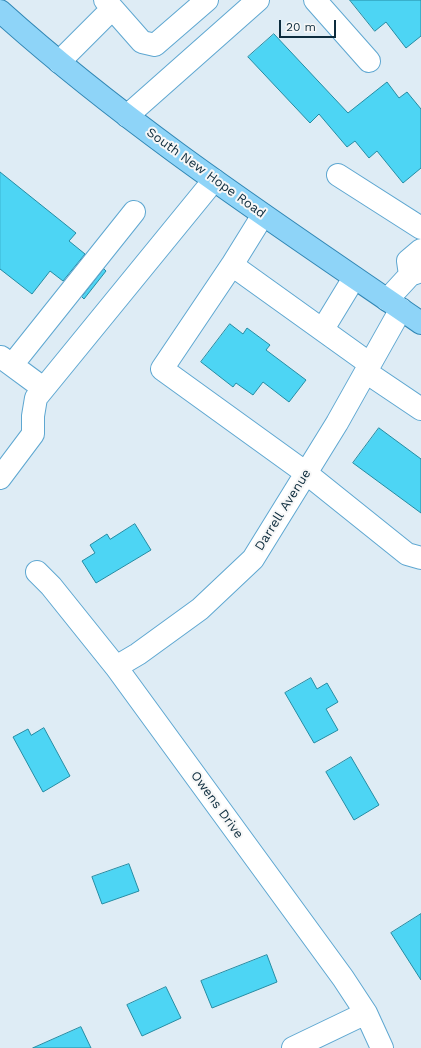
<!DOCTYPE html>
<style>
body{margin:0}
#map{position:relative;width:421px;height:1048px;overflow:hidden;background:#deecf5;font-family:"Work Sans",sans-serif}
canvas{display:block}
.scale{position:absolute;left:279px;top:20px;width:57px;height:18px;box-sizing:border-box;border:2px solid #0d2c3d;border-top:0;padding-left:5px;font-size:12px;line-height:14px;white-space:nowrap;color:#0d2c3d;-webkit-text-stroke:3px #f7f7f7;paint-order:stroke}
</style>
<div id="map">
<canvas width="421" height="1048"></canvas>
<div class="scale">20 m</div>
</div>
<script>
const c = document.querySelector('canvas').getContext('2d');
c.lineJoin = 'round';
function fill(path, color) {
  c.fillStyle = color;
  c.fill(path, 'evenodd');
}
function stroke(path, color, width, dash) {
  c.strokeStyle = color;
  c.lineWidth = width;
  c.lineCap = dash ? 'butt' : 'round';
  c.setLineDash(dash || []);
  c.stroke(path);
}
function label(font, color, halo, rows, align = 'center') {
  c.font = font + ' "Work Sans",sans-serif';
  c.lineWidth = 4;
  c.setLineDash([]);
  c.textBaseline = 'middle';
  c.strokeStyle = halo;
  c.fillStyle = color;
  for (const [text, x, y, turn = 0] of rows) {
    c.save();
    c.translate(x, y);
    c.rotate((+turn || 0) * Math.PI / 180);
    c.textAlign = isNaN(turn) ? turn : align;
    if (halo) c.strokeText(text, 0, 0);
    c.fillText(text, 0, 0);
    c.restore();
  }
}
const building = new Path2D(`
 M 350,0 L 421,0 L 421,36 L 406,48 L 386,22 L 375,31 Z
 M 274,34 L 348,113 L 387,82 L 399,98 L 407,92 L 421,109 L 421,168 L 403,183 L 377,151 L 369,158 L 355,141 L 347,147 L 319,114 L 310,123 L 248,57 Z
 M 0,172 L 76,233 L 69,241 L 85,254 L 63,281 L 50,271 L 32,294 L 0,269 Z
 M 104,269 L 106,271 L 84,299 L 82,297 Z
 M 230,324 L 243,334 L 247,328 L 270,345 L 266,350 L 306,380 L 289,402 L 263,382 L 253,395 L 236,383 L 233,387 L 201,362 Z
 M 379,428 L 421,459 L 421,513 L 353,463 Z
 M 135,524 L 151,550 L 96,583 L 82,561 L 95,553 L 90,545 L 107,534 L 110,539 Z
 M 311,678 L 317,689 L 327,683 L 338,702 L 326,709 L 338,730 L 314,743 L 285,693 Z
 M 44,728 L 70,776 L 43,792 L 13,737 L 28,729 L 31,735 Z
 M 351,757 L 379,805 L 354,820 L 326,772 Z
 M 129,864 L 139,891 L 102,904 L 92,877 Z
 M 421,914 L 421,980 L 391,933 Z
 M 267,955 L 277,982 L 212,1008 L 201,981 Z
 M 166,987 L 181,1018 L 142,1036 L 127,1005 Z
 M 81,1027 L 91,1048 L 33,1048 Z`);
fill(building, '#4dd5f4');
stroke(building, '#258ca3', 1);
const minor = new Path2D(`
 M 105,0 L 142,42 L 155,45 L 207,0
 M 315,0 L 369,61
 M 59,62 L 112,9
 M 127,116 L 258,0
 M 338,175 L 421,228
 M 232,265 L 263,215
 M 410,275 L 408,261 L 421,250
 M 387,300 L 410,275 L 421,271
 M 323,329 L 354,278
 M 1,357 L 43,388
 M 370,364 L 232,265 L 162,369 L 306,473 L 407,554 L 421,558
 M 12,365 L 134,212
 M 366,372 L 421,409
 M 0,478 L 33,434 L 33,416 L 36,398 L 214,180
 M 37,572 L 51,586 L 116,667 L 343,978 L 366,1013 L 382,1048
 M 116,667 L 138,654 L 200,609 L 253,559 L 337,423 L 401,309
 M 293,1048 L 366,1013`);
const major = new Path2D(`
 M 0,11 C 130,128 277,224 421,323`);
stroke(minor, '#5ea7d1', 24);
stroke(major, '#3086b4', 24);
stroke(minor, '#fff', 22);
stroke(major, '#8ed4f8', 22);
label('13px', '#0d2c3d', '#f7f7f7', [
 ["South New Hope Road",206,173,36],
 ["Darrell Avenue",283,510,-58],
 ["Owens Drive",217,805,54]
]);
</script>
